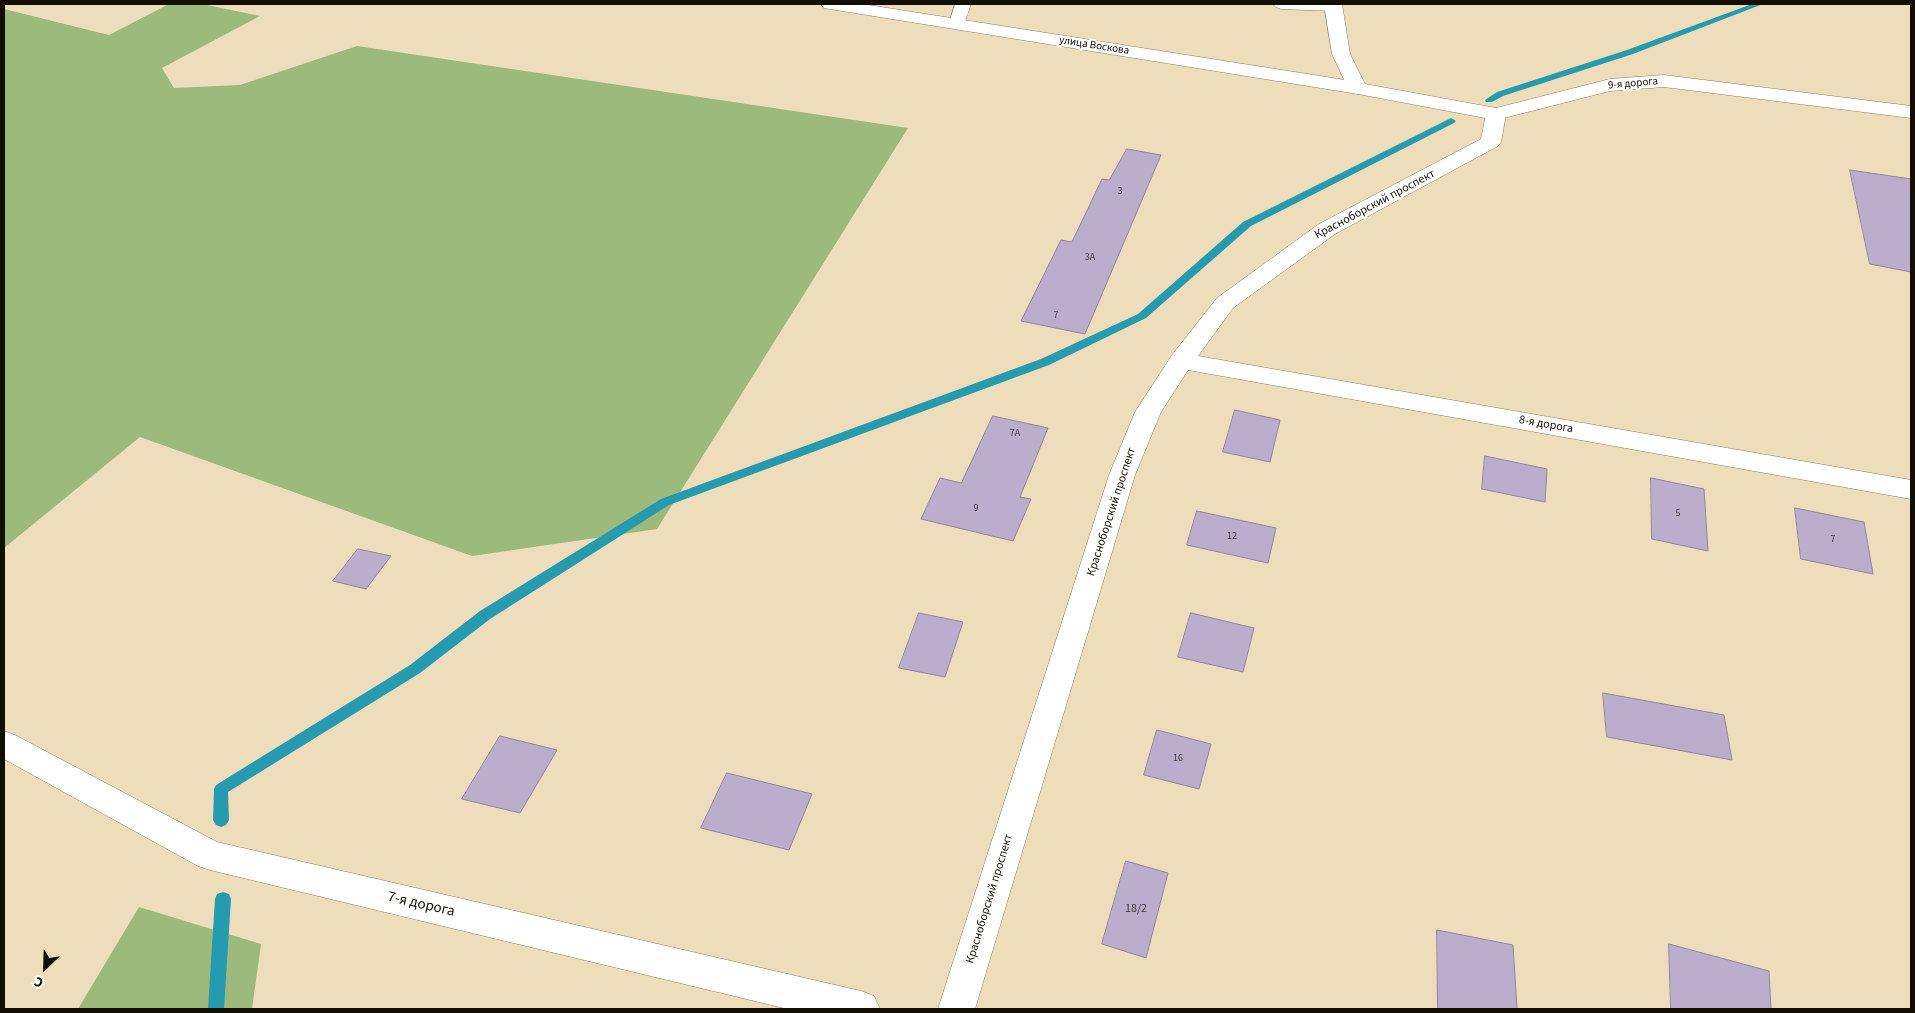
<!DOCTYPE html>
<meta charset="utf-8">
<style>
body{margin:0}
#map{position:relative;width:1915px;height:1013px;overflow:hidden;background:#edddba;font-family:"Source Sans 3",sans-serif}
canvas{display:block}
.frame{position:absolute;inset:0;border:5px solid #130e03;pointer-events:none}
.north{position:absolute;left:20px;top:943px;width:50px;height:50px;-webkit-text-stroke:4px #fff;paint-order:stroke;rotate:204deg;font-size:14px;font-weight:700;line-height:20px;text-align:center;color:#130e03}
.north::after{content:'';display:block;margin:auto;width:18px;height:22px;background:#130e03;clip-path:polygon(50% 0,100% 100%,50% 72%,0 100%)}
</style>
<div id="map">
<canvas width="1915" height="1013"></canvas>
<div class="frame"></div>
<div class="north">С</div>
</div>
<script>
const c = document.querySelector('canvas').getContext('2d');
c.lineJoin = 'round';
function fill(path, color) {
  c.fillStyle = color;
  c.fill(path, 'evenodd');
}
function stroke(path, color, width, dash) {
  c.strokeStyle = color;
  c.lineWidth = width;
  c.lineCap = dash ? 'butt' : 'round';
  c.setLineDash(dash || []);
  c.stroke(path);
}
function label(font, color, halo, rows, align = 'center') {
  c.font = font + ' "Source Sans 3",sans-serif';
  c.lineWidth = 4.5;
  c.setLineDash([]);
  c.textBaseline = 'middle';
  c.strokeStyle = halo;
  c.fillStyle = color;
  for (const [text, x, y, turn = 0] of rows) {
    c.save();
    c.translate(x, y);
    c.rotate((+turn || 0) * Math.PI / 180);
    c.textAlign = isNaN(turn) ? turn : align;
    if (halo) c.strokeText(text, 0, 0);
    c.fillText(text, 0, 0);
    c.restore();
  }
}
fill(new Path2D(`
 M 169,4 L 202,4 L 260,16 L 162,68 L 174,88 L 240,85 L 357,46 L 908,128 L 657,529 L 472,556 L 140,437 L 4,548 L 4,9 L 109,35 Z
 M 139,907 L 261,944 L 252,1009 L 78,1009 Z`), '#9cba7b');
fill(new Path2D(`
 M 1752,4 L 1763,4 L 1633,54 L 1503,96 L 1492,102 L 1486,102 L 1485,100 L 1497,92 L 1627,50 Z
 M 1451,118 L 1456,121 L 1454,123 L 1251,226 L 1146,318 L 1049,365 L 669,505 L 490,619 L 420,673 L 228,792 L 229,820 L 226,825 L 221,827 L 216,825 L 213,820 L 214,789 L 216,785 L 410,665 L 480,611 L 661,499 L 1041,359 L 1138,314 L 1243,222 Z
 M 223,892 L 229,894 L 231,899 L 224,1009 L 208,1009 L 215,899 L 217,894 Z`), '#269bb0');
const building = new Path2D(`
 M 1127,149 L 1161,155 L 1085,334 L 1021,321 L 1061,240 L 1072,242 L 1102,179 L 1109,180 Z
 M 1850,170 L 1911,179 L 1911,272 L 1870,264 Z
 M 1235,410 L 1280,420 L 1270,462 L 1223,452 Z
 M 993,416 L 1048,428 L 1020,497 L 1031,499 L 1013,541 L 921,519 L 940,478 L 961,483 Z
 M 1485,456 L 1547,469 L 1545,502 L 1482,489 Z
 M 1651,478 L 1704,489 L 1708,551 L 1652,539 Z
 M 1795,508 L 1864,522 L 1873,574 L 1801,559 Z
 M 1197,511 L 1276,528 L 1268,563 L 1187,545 Z
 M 358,549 L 391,556 L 366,589 L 333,581 Z
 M 919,613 L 963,622 L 945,677 L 899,668 Z
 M 1191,613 L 1254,628 L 1243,672 L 1178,657 Z
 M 1603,693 L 1724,715 L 1732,760 L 1607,737 Z
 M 1157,730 L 1211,744 L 1199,789 L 1144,775 Z
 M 500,736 L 557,750 L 520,813 L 462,799 Z
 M 727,773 L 812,794 L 789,850 L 701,828 Z
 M 1126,861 L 1168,873 L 1146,958 L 1102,944 Z
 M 1437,930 L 1513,945 L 1517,1009 L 1438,1009 Z
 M 1669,944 L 1769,971 L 1771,1009 L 1671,1009 Z`);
fill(building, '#bdadcd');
stroke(building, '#9282a1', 1);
const lane = new Path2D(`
 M 955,4 L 971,4 L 963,27 L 951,27 L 949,24 Z
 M 1273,4 L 1339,4 L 1341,6 L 1338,9 L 1333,11 L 1281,9 L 1276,7 Z`);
const street = new Path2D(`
 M 821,4 L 862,4 L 1358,82 L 1365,84 L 1368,88 L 1365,92 L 1358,94 L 830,9 L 824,8 Z
 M 1496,108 L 1503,110 L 1506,114 L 1501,142 L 1498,146 L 1335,234 L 1233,308 L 1198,356 L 1911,480 L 1911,499 L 1188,370 L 1161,412 L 1135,475 L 975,1009 L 938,1009 L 1109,475 L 1135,412 L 1172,355 L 1217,298 L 1319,224 L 1481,139 L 1486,114 L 1489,110 Z
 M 4,731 L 15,735 L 217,842 L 861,991 L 874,996 L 880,1009 L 788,1009 L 210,870 L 198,866 L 4,759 Z`);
const secondary = new Path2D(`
 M 1324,4 L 1342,4 L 1350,54 L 1365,84 L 1496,108 L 1610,79 L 1664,75 L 1911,106 L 1911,118 L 1664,87 L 1610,91 L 1496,120 L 1358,94 L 1351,92 L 1348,88 L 1332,54 Z`);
stroke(lane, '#8b7c5d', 1);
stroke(street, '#8b7c5d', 1);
stroke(secondary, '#8b7c5d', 1);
fill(lane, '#fff');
fill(street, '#fff');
fill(secondary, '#fff');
label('10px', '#3e3636', null, [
 ["3",1120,192],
 ["3А",1090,258],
 ["7",1056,316],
 ["7А",1015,434],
 ["9",976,509],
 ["5",1678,514],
 ["12",1232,537],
 ["7",1833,540],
 ["16",1178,759]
]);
label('11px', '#130e03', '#fff', [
 ["улица Воскова",1094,46,9],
 ["9-я дорога",1633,84,-5]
]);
label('12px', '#130e03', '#fff', [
 ["Красноборский проспект",1375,205,-28],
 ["8-я дорога",1546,425,10],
 ["Красноборский проспект",1112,512,-72],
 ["Красноборский проспект",990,899,-73]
]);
label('12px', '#3e3636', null, [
 ["18/2",1136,909]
]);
label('15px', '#130e03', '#fff', [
 ["7-я дорога",421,905,13]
]);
</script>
